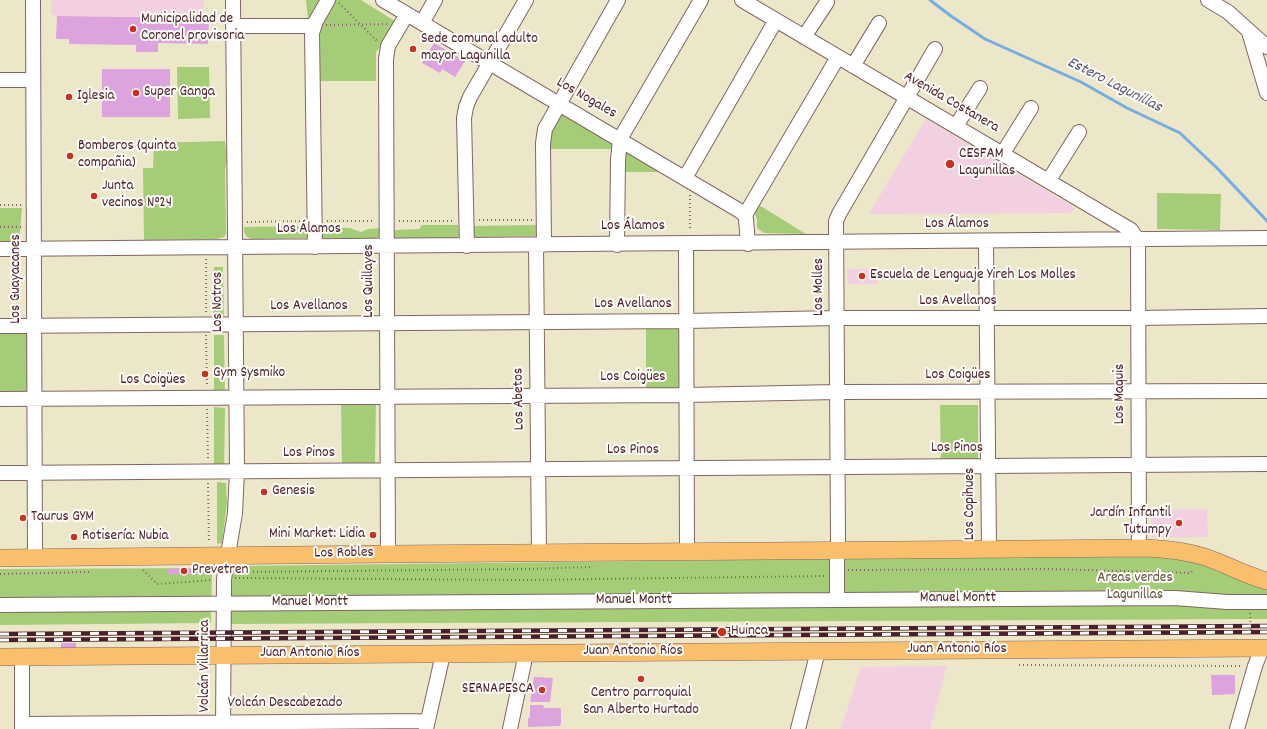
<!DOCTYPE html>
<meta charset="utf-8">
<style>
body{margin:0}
canvas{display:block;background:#ede7ca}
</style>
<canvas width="1267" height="729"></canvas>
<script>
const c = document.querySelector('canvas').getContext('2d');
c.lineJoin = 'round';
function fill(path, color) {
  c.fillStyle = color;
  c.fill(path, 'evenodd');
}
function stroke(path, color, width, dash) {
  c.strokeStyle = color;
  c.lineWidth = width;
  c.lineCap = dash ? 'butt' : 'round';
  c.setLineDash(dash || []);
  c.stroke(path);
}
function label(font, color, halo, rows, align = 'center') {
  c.font = font + ' Dekko,sans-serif';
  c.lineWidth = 4;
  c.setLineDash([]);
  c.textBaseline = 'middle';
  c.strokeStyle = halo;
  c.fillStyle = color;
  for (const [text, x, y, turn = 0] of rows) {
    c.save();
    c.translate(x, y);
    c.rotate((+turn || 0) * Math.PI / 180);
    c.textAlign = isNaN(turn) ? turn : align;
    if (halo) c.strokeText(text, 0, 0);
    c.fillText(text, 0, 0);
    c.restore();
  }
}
fill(new Path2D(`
 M 51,0 L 204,0 L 204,17 L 57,16 L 51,14 Z
 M 926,119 L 1075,208 L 1071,213 L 869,214 Z
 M 877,268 L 878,284 L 848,284 L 847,269 Z
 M 1207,509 L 1208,537 L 1152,538 L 1151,510 Z
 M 947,666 L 930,729 L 841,729 L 861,667 Z`), '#f2cfe1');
fill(new Path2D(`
 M 306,0 L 361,0 L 395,21 L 382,45 L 376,52 L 376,81 L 314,81 Z
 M 177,67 L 209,67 L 210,118 L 178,119 Z
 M 558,110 L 613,142 L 613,149 L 548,149 L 548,136 Z
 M 225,141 L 227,159 L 225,169 L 226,234 L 224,237 L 217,239 L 144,240 L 143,168 L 153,168 L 154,143 Z
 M 625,150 L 662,172 L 625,172 Z
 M 1157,193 L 1221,194 L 1220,230 L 1157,229 Z
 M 759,205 L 806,234 L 764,233 L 757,228 L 757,219 L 754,212 Z
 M 0,208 L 22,208 L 19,243 L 0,243 Z
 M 422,225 L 458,225 L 459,236 L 457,238 L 396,238 L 392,237 L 393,231 L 396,230 L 419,229 Z
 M 537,225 L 537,236 L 473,237 L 472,226 Z
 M 306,226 L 308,226 L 309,235 L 306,238 L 252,239 C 245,237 244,233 244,227 Z
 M 321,227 L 350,228 L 361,232 L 368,229 L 381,228 L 380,237 L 376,238 L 322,238 Z
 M 214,267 L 223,267 L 224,329 L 213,330 Z
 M 646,327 L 679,327 L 679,391 L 646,391 Z
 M 28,333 L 28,394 L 0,396 L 0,334 Z
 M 214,335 L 224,335 L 225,400 L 214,400 Z
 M 341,402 L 376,402 L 375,464 L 342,465 Z
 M 940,405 L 978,405 L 978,469 L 941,469 Z
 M 214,407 L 225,408 L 224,475 L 214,475 Z
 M 217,482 L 226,483 L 227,503 L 222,543 L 217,544 Z
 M 1153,555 L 1183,557 L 1267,587 L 1267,619 L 228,624 L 232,566 Z
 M 212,568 L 211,623 L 0,625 L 0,569 Z`), '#a5cd78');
stroke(new Path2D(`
 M 930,0 L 951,16 L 985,39 L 1081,82 L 1127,108 L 1180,133 L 1218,169 L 1267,221`), '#75ade4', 3);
fill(new Path2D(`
 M 57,16 L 209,18 L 208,44 L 158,43 L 158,52 L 136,52 L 136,45 L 69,44 L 69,39 L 56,39 Z
 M 434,43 L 465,61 L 455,77 L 442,69 L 440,73 L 422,63 Z
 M 102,69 L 170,69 L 170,117 L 102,117 Z
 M 201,568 L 202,574 L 167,574 L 167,569 Z
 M 61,643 L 76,643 L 76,648 L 61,649 Z
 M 1211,675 L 1235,675 L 1235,694 L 1212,695 Z
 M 534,677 L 553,678 L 550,702 L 530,702 Z
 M 530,705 L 543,705 L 544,708 L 560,708 L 561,709 L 561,723 L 560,726 L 528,727 L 528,718 L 530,718 Z`), '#dda3de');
const minor = new Path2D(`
 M 33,0 L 35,557
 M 383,0 L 740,211 L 745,215 L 746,219 L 748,244
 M 742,0 L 1131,230 L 1138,240 L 1139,549
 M 1208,0 L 1228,12 L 1267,47
 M 422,23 L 435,0
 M 233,26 L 314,26
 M 1249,32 L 1267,93
 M 804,37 L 827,2
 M 853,66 L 879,23
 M 0,80 L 33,80
 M 956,126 L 980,88
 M 1003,153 L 1031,108
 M 685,178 L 776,20
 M 1049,180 L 1079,132
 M 745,215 L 838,57
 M 986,241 L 989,550
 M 686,244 L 687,552
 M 536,245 L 539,553
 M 544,245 L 543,143 L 545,129 L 618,0
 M 617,245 L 618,160 L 620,139 L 701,0
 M 467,246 L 464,118 L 466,107 L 470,97 L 526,0
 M 315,247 L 312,33 L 316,21 L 328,0
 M 0,249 L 1267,238
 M 0,326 L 686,321 L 837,318 L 1138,318 L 1267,316
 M 0,399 L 686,395 L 837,392 L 1267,391
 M 0,473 L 1267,464
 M 388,554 L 386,59 L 388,46 L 407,14
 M 837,600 L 837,559 L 838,539 L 836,221 L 839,214 L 935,49
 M 0,605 L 1175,598 L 1227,602 L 1267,602
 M 22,657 L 22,729
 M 22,724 L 428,721
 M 223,729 L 224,579 L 235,513 L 237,471 L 233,0
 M 426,729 L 443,654
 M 510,729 L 526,653
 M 798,729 L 818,651
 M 1237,729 L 1255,666 L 1262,648`);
const major = new Path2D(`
 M 0,558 L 388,554 L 1147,548 C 1167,549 1186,551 1205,557 C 1226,564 1245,575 1267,581
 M 0,657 L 1267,648`);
stroke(minor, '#836563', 16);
stroke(major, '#836563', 18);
stroke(new Path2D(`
 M 339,3 L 377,41
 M 326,25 L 388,24
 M 690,195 L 690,231
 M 0,205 L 22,205
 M 479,220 L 532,220
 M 327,221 L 374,221
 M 399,221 L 454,221
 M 247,222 L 302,221
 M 0,227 L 22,227
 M 206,259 L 206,313
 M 206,335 L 207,387
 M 207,409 L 208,461
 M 208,483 L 209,543
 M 143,570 L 157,584 L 213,580
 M 848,570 L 1051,569 L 1191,573 L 1193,569
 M 237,572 L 526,569 L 593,567
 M 0,574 L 89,572
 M 235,578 L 524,580 L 825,576
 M 1250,613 L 1251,635
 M 1019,665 L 1243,666`), '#836563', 2, [1, 3]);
stroke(minor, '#fff', 14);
stroke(major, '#f9bf6d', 17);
const rail = new Path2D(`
 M 0,634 L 1267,626
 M 0,640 L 1267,632`);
stroke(rail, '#4a1f2b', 4.5);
stroke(rail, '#fdfcf7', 3, [9]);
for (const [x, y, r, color] of [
 [133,29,4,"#c8321e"],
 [413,49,4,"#c8321e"],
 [136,93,4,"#c8321e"],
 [69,97,4,"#c8321e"],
 [70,156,4,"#c8321e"],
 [950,164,5,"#c8321e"],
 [94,196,4,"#c8321e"],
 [862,276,4,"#c8321e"],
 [205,374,4,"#c8321e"],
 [264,492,4,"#c8321e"],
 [23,518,4,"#c8321e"],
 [1179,523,4,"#c8321e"],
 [373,535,4,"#c8321e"],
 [74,537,4,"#c8321e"],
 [184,571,4,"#c8321e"],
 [722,632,5,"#c8321e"],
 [641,679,4,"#c8321e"],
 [542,690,4,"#c8321e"]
]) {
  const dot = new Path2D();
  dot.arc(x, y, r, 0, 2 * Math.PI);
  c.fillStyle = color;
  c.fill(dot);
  stroke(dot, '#fdfcf7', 1.5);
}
label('15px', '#4a1f2b', '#fdfcf7', [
 ["Municipalidad de",141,20],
 ["Coronel provisoria",141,37],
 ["Sede comunal adulto",421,40],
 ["mayor Lagunilla",421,57],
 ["Super Ganga",144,93],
 ["Iglesia",77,97],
 ["Bomberos (quinta",78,147],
 ["compañia)",78,164],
 ["CESFAM",959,155],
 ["Lagunillas",959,172],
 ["Junta",102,187],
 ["vecinos N°24",102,204],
 ["Escuela de Lenguaje Yireh Los Molles",870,276],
 ["Gym Sysmiko",213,374],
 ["Genesis",272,492],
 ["Jardín Infantil",1171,514,"right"],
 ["Tutumpy",1171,531,"right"],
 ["Taurus GYM",31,518],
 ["Mini Market: Lidia",365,535,"right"],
 ["Rotisería: Nubia",82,537],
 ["Prevetren",192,571],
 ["Huinca",731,632],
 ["SERNAPESCA",534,690,"right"],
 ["Centro parroquial",641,694,"center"],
 ["San Alberto Hurtado",641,711,"center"]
], 'left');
label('15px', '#4a1f2b', '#fdfcf7', [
 ["Los Nogales",586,99,30],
 ["Avenida Costanera",951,103,30],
 ["Los Álamos",957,225],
 ["Los Álamos",633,227],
 ["Los Álamos",309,230],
 ["Los Guayacanes",17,279,-90],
 ["Los Quillayes",370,281,-90],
 ["Los Molles",820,287,-90],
 ["Los Notros",219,302,-90],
 ["Los Avellanos",958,302],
 ["Los Avellanos",633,305],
 ["Los Avellanos",309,307],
 ["Los Coigües",958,376],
 ["Los Coigües",633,378],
 ["Los Coigües",153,381],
 ["Los Maquis",1121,394,-90],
 ["Los Abetos",520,399,-91],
 ["Los Pinos",957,449],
 ["Los Pinos",633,451],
 ["Los Pinos",309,454],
 ["Los Copihues",971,504,-90],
 ["Los Robles",344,554,-1],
 ["Manuel Montt",958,599],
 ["Manuel Montt",634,601],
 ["Manuel Montt",310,603],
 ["Juan Antonio Ríos",957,650],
 ["Juan Antonio Ríos",633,652],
 ["Juan Antonio Ríos",310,654],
 ["Volcán Villarrica",206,666,-90],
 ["Volcán Descabezado",285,704]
]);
label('15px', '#655342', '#fdfcf7', [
 ["Areas verdes",1135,579],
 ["Lagunillas",1135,596]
]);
label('italic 16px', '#5b5875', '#fdfcf7', [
 ["Estero Lagunillas",1114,86,27]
]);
</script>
